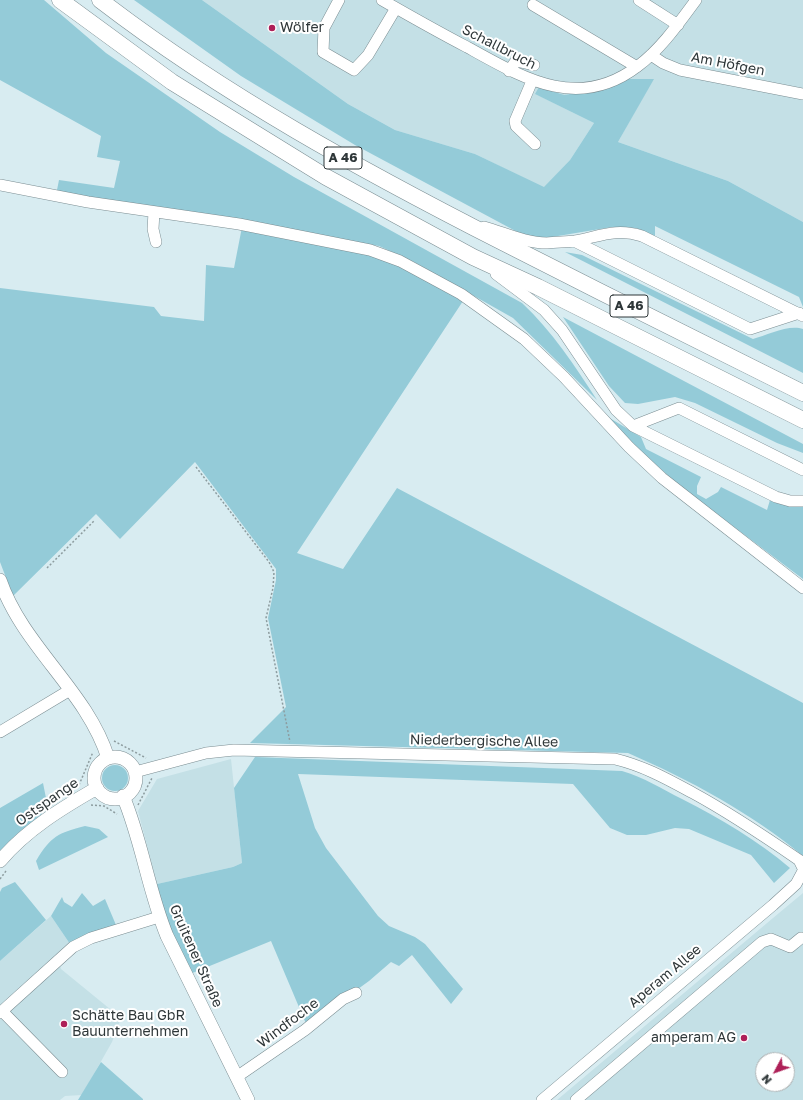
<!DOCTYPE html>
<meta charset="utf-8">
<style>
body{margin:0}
#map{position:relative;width:803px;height:1100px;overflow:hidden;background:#d8ecf1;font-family:"Golos Text",sans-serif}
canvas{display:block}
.north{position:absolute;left:755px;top:1052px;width:40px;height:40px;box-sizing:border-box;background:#fff;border:1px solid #acafb0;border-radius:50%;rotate:229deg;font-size:11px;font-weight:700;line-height:16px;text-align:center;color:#2f3739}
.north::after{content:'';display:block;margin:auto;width:14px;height:18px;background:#ae2058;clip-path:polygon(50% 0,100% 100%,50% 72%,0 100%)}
</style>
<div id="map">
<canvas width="803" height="1100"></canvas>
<div class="north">N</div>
</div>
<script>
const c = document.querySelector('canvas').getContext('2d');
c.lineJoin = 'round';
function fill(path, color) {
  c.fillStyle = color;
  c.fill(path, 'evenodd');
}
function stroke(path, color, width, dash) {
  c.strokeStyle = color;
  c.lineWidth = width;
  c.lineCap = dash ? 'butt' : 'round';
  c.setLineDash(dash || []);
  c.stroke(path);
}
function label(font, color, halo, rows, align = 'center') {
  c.font = font + ' "Golos Text",sans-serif';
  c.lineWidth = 4;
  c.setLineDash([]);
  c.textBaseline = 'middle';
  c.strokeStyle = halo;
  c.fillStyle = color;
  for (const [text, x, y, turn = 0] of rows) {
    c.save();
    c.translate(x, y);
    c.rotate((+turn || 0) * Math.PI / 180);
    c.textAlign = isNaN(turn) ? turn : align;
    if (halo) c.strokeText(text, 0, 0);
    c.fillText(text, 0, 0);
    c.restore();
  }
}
fill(new Path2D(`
 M 202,0 L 803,0 L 803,222 L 728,181 L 618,142 L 653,79 L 564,95 L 536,94 L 594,123 L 570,160 L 544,188 L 475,154 L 395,130 L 348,104 Z
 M 231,759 L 242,863 L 233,867 L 157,884 L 138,811 L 157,779 Z
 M 803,893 L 803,1100 L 557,1100 L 773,918 ZM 763,1060 L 787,1060 L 787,1084 L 763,1084 Z
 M 51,916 L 70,944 L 57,955 L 61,969 L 121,1018 L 112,1042 L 82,1095 L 65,1096 L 60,1100 L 0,1100 L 0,961 Z`), '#c4e0e6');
fill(new Path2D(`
 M 0,0 L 44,0 L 106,53 L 220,132 L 294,177 L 522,303 C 552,331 575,366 597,400 L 513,318 L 414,262 L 379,246 L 212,217 L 56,195 L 59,180 L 114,188 L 120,161 L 97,157 L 101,136 L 0,80 Z
 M 134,0 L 202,0 L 348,104 L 395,130 L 475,154 L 544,187 L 570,160 L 594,123 L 535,94 L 539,87 L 564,95 L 593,90 L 625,79 L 654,79 L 618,142 L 728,181 L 803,222 L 803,307 L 799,297 L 655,226 L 655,236 L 636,228 L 612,227 L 540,239 L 523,235 L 355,145 L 241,76 Z
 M 242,227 L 343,246 L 408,269 L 463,301 L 297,553 L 343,569 L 397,488 L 803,703 L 803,856 C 751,813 690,780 628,753 L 250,743 L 286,707 L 268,618 L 276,580 L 276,569 L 195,462 L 120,539 L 96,514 L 13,596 L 0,562 L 0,288 L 154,307 L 161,316 L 204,321 L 206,265 L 234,268 Z
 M 565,252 L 582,255 L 753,339 C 767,335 789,324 803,329 L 803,373 Z
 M 563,317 L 803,444 L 803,453 L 777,443 L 695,403 L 675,397 L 638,404 L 625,403 L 609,386 Z
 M 608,417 L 641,437 L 646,449 L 701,477 L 697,486 L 697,494 L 706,499 L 718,492 L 721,487 L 767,510 L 770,500 L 803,506 L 803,579 L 685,490 L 644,455 Z
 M 255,757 L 622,771 C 643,777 662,789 682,799 C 721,819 757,840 790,868 L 774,883 L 751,855 L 689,829 L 675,828 L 646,835 L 627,835 L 610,828 L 573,784 L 298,774 L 315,828 L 326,848 L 378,916 L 389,926 L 415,937 L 425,944 L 463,989 L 451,1004 L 412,955 L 399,966 L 391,962 L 369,981 L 307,1026 L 271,941 L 190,974 L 164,914 L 157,884 L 233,867 L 242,863 L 234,788 Z
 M102 778a13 13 0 1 1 26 0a13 13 0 1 1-26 0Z
 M 43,783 L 48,808 L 0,852 L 0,808 Z
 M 85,826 L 99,829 L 108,837 L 39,870 L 36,861 C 51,836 58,833 85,826 Z
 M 15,882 L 46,920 L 0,961 L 0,892 L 2,888 Z
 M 82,893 L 93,906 L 105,899 L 116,925 L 70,944 L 51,916 L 62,897 L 64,902 L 72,907 Z
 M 101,1062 L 143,1099 L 143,1100 L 78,1100 Z`), '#94cbd8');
const minor = new Path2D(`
 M 339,0 L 324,28 L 323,52 L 354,70 L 368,55 L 396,8
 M 382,0 C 410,16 438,32 467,47 C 523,78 578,112 638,66 C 661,49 679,23 696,0
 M 639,0 L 678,25
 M 533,5 L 637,67
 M 651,55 L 663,63 L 680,70 L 803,94
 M 509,71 L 516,61 L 534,65
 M 532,81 L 515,121 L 516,126 L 535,144
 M 0,185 L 88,202 L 239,224 L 370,250 L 400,261 L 461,294 L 524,339 L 564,377 L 629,447 L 662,478 L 803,588
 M 154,212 L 153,229 L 156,242
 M 484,227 C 505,233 526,243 547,243 C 556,242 567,242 575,241 C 601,236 616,228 642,236 L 803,316
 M 574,241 L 750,329 L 799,313
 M 496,274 L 544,310 L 562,330 L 616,410 L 633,426 L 776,497 L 790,501 L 803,501
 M 633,426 L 679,408 L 803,470
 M 0,732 L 70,690
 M 135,772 L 206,753 L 234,750 L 615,759 C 644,766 667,779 693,793 C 730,813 764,836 799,860 L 803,868
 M 2,1011 L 62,1072
 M 0,1013 L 73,947 L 91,938 L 159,917
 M 238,1076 L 305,1030 L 343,999 L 356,993
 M 542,1100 L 773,905 L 796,884 L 803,871
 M 576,1100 L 762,942 L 771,939 L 790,947 L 801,938`);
const major = new Path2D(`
 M 0,580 C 23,647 87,691 108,758
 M94 778a21 21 0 1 1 42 0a21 21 0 1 1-42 0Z
 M 123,796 C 142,841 148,890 167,936 L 248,1100
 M 0,861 C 26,830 62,808 97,788`);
const highway = new Path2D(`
 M 60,0 L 172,82 L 326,177 L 473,257 L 538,287 L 803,420
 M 100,0 C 225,96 363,171 502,242 C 602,293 703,343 803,393`);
stroke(minor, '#7b8d92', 12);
stroke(major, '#7b8d92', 14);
stroke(highway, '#7b8d92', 17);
stroke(new Path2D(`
 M 196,467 L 269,562 L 274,572 L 273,588 L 266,618 L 290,742
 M 47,568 L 95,520
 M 114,741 L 146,758
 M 79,785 L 93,752
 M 91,805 L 104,806 L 117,814
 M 138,805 L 152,778
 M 0,879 L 6,871`), '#8d9c9f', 1.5, [2, 2]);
stroke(minor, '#fff', 11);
stroke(major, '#fff', 13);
stroke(highway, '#fff', 16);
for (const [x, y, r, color] of [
 [272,28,4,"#ae2058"],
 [64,1024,4,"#ae2058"],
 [744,1038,4,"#ae2058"]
]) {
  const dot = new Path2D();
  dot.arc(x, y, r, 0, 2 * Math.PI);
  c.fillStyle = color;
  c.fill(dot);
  stroke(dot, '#fff', 1.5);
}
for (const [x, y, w] of [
 [343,158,38],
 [629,306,38]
]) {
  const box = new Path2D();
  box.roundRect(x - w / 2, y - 11, w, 22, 3);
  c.fillStyle = '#fff';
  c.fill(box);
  stroke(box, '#2f3739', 1);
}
label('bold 13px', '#2f3739', null, [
 ["A 46",343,158],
 ["A 46",629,306]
]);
label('14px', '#2f3739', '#fff', [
 ["Wölfer",280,28],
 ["Schätte Bau GbR",72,1016],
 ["Bauunternehmen",72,1032],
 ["amperam AG",736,1038,"right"]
], 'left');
label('14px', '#2f3739', '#fff', [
 ["Schallbruch",499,47,27],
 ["Am Höfgen",728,64,11],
 ["Niederbergische Allee",484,741,1],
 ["Ostspange",47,802,-35],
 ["Gruitener Straße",196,956,66],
 ["Aperam Allee",665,976,-40],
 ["Windfoche",288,1023,-37]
]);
</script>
